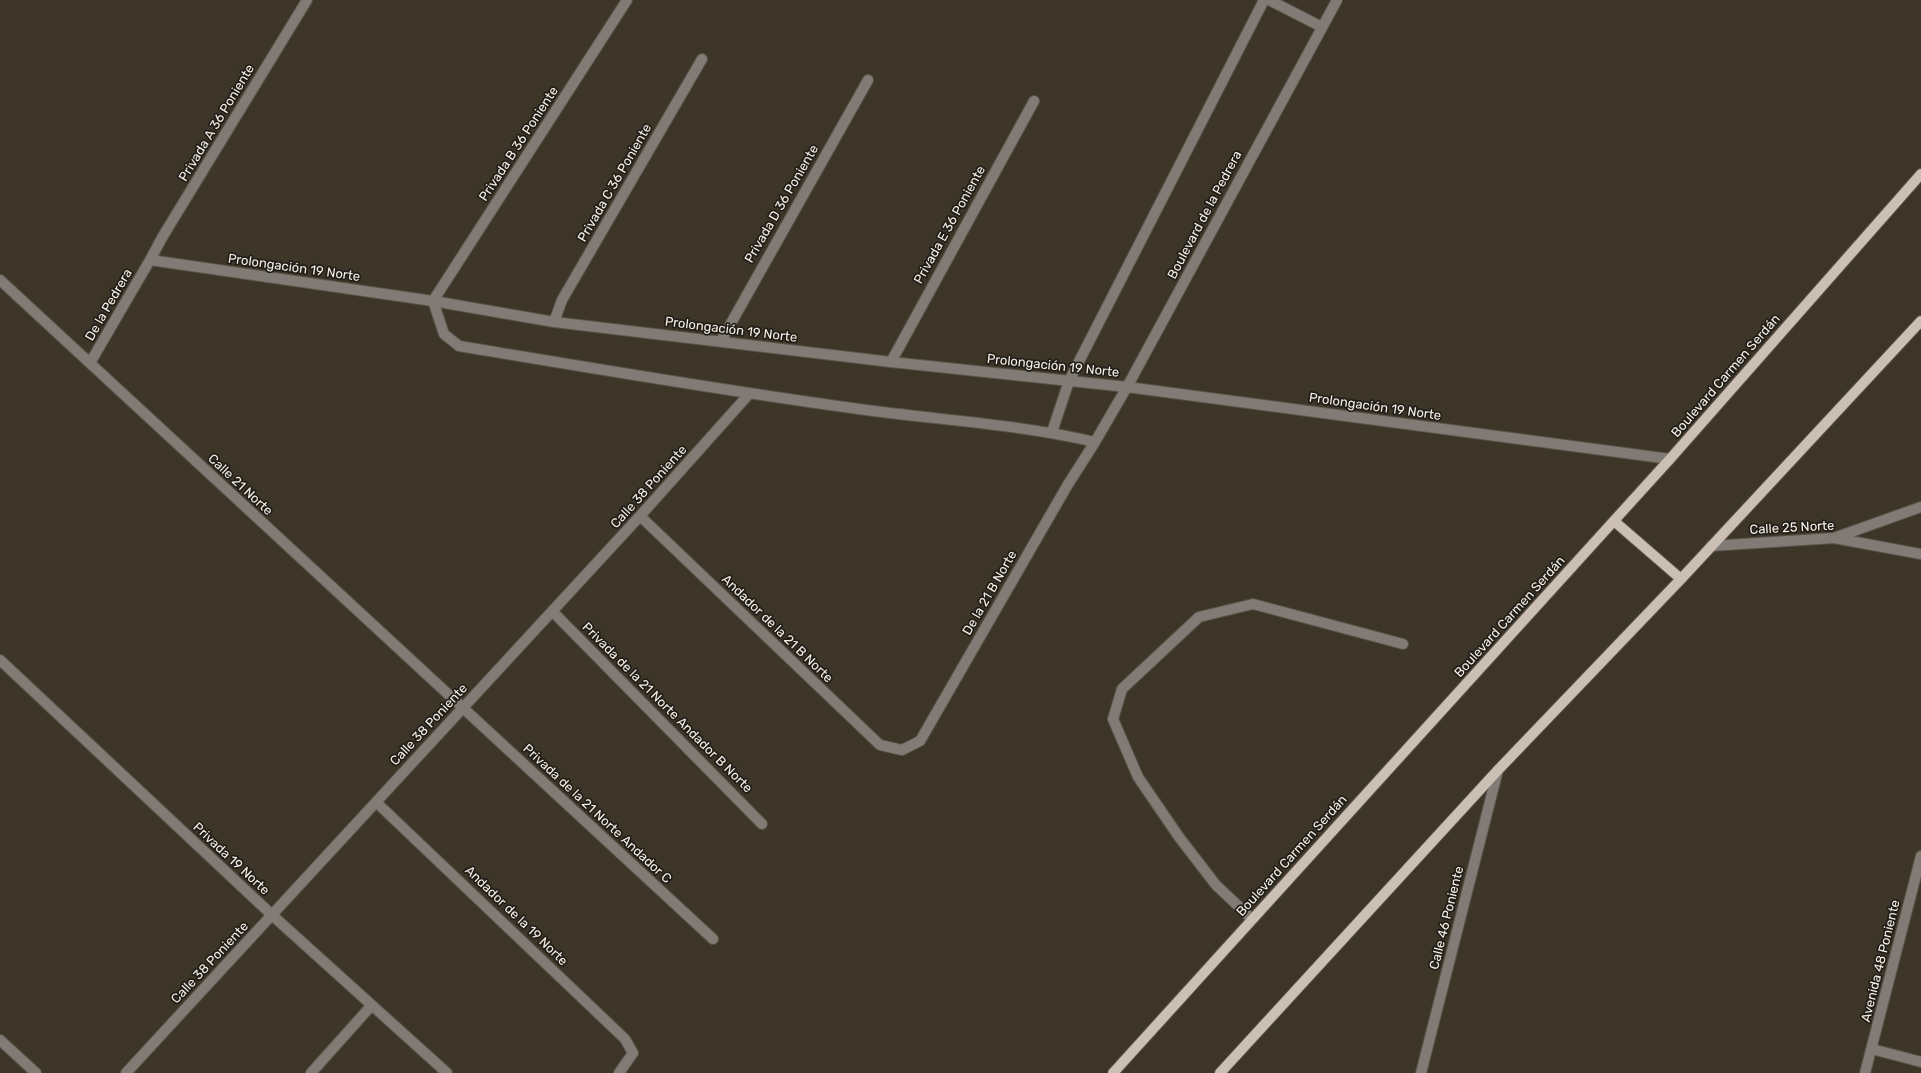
<!DOCTYPE html>
<meta charset="utf-8">
<style>
body{margin:0}
canvas{display:block;background:#3d3528}
</style>
<canvas width="1921" height="1073"></canvas>
<script>
const c = document.querySelector('canvas').getContext('2d');
c.lineJoin = 'round';
function stroke(path, color, width, dash) {
  c.strokeStyle = color;
  c.lineWidth = width;
  c.lineCap = dash ? 'butt' : 'round';
  c.setLineDash(dash || []);
  c.stroke(path);
}
function label(font, color, halo, rows, align = 'center') {
  c.font = font + ' Rubik,sans-serif';
  c.lineWidth = 3.5;
  c.setLineDash([]);
  c.textBaseline = 'middle';
  c.strokeStyle = halo;
  c.fillStyle = color;
  for (const [text, x, y, turn = 0] of rows) {
    c.save();
    c.translate(x, y);
    c.rotate((+turn || 0) * Math.PI / 180);
    c.textAlign = isNaN(turn) ? turn : align;
    if (halo) c.strokeText(text, 0, 0);
    c.fillText(text, 0, 0);
    c.restore();
  }
}
const minor = new Path2D(`
 M 1269,0 L 1322,27
 M 150,260 L 433,301 L 554,322 L 891,362 L 1127,387 L 1670,459
 M 0,280 L 713,939
 M 433,301 L 444,334 L 459,346 C 592,368 725,391 859,409 C 938,420 1018,424 1095,442
 M 433,301 L 627,0
 M 554,322 L 562,300 L 702,59
 M 721,341 L 868,80
 M 891,362 L 1034,101
 M 90,363 L 150,260 L 163,236 L 307,0
 M 1052,432 L 1069,381 L 1264,0
 M 640,516 L 880,745 L 902,750 L 920,741 L 1067,486 L 1095,442 L 1127,387 L 1337,0
 M 1834,538 L 1921,507
 M 1711,546 L 1834,538 L 1921,554
 M 552,611 L 762,824
 M 0,660 L 272,915 L 447,1073
 M 376,802 L 625,1039 L 633,1053 L 619,1073
 M 1252,919 L 1216,885 L 1179,837 L 1138,777 L 1113,719 L 1122,689 L 1199,617 L 1253,604 L 1403,644
 M 0,1040 L 36,1073
 M 1872,1049 L 1921,1062
 M 126,1073 L 640,516 L 750,393
 M 311,1073 L 371,1006
 M 1421,1073 L 1498,770
 M 1865,1073 L 1921,856`);
const major = new Path2D(`
 M 1614,521 L 1681,579
 M 1113,1073 L 1670,459 L 1921,174
 M 1220,1073 L 1498,770 L 1681,579 L 1921,321`);
stroke(minor, '#5a5347', 12);
stroke(major, '#5a5347', 12);
stroke(minor, '#817b76', 10);
stroke(major, '#ccbfb4', 10);
label('13px', '#f4efe7', '#211d17', [
 ["Privada A 36 Poniente",217,123,-59],
 ["Privada B 36 Poniente",519,144,-57],
 ["Privada C 36 Poniente",615,183,-60],
 ["Privada D 36 Poniente",782,204,-60],
 ["Boulevard de la Pedrera",1205,215,-62],
 ["Privada E 36 Poniente",950,225,-61],
 ["Prolongación 19 Norte",294,268,8],
 ["De la Pedrera",109,305,-60],
 ["Prolongación 19 Norte",731,330,7],
 ["Prolongación 19 Norte",1053,366,6],
 ["Boulevard Carmen Serdán",1726,376,-49],
 ["Prolongación 19 Norte",1375,407,8],
 ["Calle 21 Norte",240,485,43],
 ["Calle 38 Poniente",649,487,-48],
 ["Calle 25 Norte",1792,528,-3],
 ["De la 21 B Norte",990,593,-60],
 ["Boulevard Carmen Serdán",1510,617,-48],
 ["Andador de la 21 B Norte",777,629,44],
 ["Privada de la 21 Norte Andador B Norte",667,708,45],
 ["Calle 38 Poniente",429,725,-47],
 ["Privada de la 21 Norte Andador C",597,814,43],
 ["Boulevard Carmen Serdán",1292,856,-48],
 ["Privada 19 Norte",231,859,43],
 ["Andador de la 19 Norte",516,916,44],
 ["Calle 46 Poniente",1447,918,-76],
 ["Avenida 48 Poniente",1881,961,-76],
 ["Calle 38 Poniente",210,963,-47]
]);
</script>
